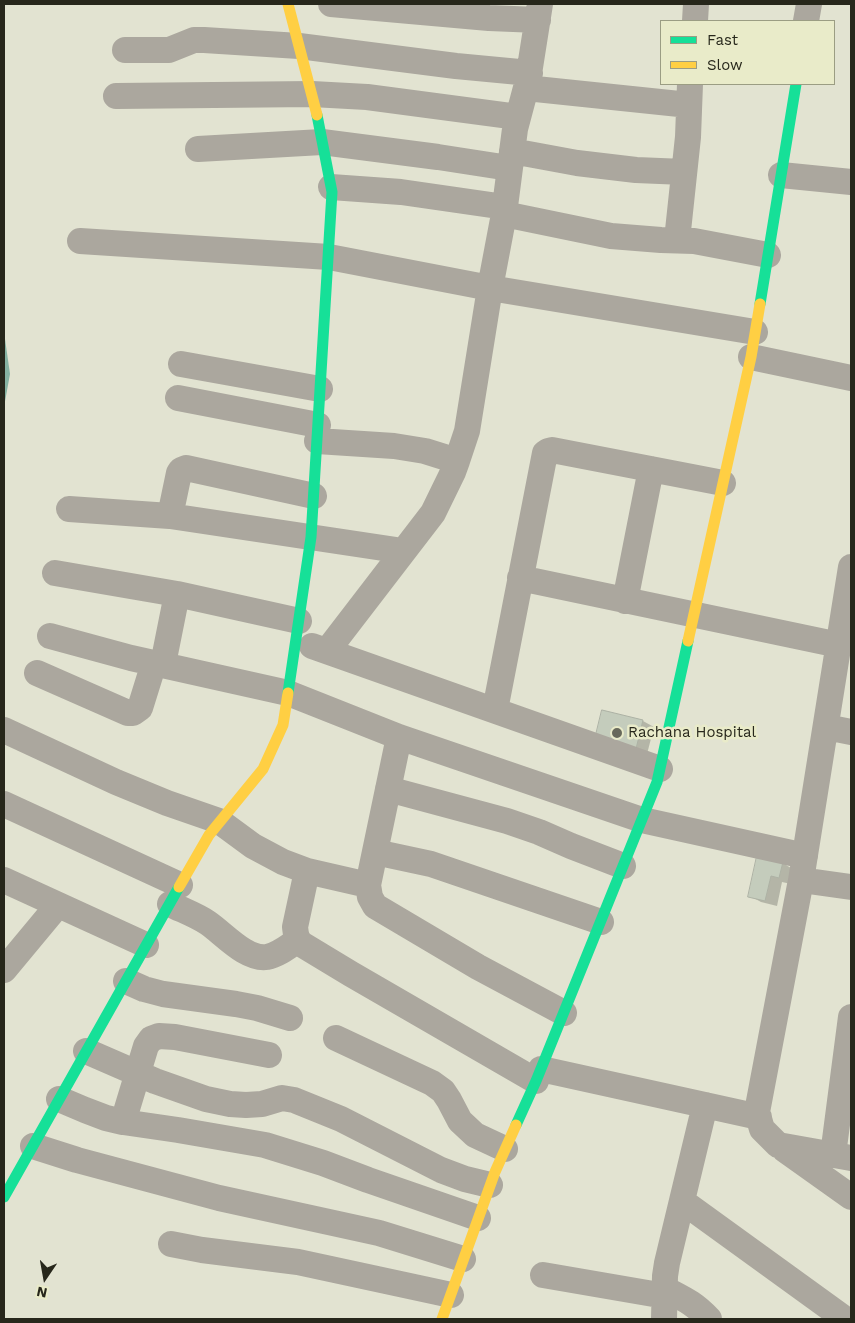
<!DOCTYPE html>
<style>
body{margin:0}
#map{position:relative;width:855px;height:1323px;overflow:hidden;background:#e2e3d1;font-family:"Work Sans",sans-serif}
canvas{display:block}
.frame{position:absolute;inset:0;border:5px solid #27271b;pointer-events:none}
.legend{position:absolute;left:660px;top:20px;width:175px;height:65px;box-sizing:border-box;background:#e9ebc9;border:1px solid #9b9d83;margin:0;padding:6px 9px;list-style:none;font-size:15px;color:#27271b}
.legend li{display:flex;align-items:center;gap:10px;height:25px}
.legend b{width:25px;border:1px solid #9b9d83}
.north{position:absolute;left:20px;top:1253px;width:50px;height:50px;-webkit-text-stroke:4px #e9ebc9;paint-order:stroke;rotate:192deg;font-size:14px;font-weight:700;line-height:20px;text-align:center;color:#27271b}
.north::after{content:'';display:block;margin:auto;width:18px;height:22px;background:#27271b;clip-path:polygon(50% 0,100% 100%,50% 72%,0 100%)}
</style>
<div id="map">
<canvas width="855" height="1323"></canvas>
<div class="frame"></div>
<ul class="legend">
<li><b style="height:6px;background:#16e098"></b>Fast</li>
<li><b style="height:6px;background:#ffcf43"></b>Slow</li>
</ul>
<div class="north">N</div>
</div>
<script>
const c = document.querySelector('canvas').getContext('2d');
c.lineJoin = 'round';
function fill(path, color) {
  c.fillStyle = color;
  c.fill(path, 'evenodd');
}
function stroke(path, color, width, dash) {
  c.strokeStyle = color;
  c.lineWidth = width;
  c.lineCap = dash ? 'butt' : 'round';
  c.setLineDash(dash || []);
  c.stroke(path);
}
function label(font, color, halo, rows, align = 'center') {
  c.font = font + ' "Work Sans",sans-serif';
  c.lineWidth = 5;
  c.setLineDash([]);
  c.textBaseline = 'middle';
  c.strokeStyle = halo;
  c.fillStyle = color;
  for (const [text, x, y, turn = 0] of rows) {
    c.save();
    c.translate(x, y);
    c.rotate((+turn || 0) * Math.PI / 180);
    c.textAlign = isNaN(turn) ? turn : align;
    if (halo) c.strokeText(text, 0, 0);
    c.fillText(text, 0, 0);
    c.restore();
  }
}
fill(new Path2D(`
 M 4,332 L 10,374 L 4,407 Z`), '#86b3a3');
fill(new Path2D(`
 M 643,721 L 654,727 L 646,758 L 606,749 Z
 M 783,863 L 794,870 L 791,884 L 782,882 L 777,906 L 761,902 L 750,896 Z`), '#0003');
const building = new Path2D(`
 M 602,710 L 643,720 L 635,753 L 594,743 Z
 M 757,856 L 783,862 L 779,878 L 771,876 L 765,901 L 748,897 Z`);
fill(building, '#c4ccbc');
stroke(building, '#acb1a4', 1);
stroke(new Path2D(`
 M 331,4 L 489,18 L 538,20
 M 695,21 L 696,4
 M 806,21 L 809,4
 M 125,50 L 169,50 L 194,40 L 204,40 L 299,46 L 456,66 L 530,73
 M 526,88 L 689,105
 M 116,96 L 312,94 L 367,97 L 518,117
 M 198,149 L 322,142 L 438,157 L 509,168
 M 512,151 L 577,163 L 636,170 L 684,172
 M 781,175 L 851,182
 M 331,187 L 401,192 L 505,207
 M 504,214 L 611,236 L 661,240 L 694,241 L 768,255
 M 677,240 L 688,137 L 690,84
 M 80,241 L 329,257 L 490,288 L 755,332
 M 751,357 L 851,378
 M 181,364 L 320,389
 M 178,398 L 318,425
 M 317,441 L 394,446 L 425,451 L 457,461
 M 69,509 L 170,516 L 403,551
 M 170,516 L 179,473 L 181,470 L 186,468 L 314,496
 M 851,567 L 801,880 L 851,887
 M 55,573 L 177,594 L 299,621
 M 520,578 L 839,645
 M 625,601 L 651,469
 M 50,636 L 131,658 L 288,693 L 399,737 L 642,820 L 805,856
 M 312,646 L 660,769
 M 327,651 L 433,513 L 453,472 L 457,461 L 467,431 L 490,288 L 504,214 L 515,129 L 528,80 L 540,4
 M 163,664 L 177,594
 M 37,673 L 128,713 L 133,713 L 140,708 L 154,663
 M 495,710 L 545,453 L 548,451 L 552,450 L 723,483
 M 826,727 L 851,732
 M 4,730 L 116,782 L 167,803 L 219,821 L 253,846 L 283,862 L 307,871 L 368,885
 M 399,737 L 368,885 L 370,897 L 375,906 L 478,967 L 564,1013
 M 388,789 L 507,821 L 539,832 L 571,846 L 623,866
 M 4,804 L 180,885
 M 375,852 L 431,864 L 601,922
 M 307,871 L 295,927 C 296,935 296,939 303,945 L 351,974 L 536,1081
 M 4,880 L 146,945
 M 801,880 L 757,1112 L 762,1129 L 778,1145 L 851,1158
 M 170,904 C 182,910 196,915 208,923 C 224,934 246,960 267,957 C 278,955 289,946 298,940
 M 4,970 L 58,905
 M 126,981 L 144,989 L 163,994 L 236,1004 L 257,1008 L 290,1018
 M 336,1038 L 432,1083 L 443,1091 L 449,1100 L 460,1121 L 475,1135 L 505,1149
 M 86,1051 L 155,1081 L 206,1099 L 230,1104 L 246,1105 L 262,1104 L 282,1098 L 294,1100 L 341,1119 L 441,1170 L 465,1179 L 490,1185
 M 541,1069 L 759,1117
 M 59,1099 L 85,1110 L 106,1118 L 123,1122 L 178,1130 L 265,1145 L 323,1163 L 368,1180 L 478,1218
 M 123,1122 L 146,1046 L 151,1039 L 159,1036 L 175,1037 L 269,1055
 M 33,1146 L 77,1160 L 219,1198 L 379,1233 L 463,1259
 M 785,1150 L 851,1197
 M 833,1155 L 851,1017
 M 682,1201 L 845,1319
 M 171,1244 L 202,1250 L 298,1262 L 451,1295
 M 543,1275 L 665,1296
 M 665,1289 C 684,1299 694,1303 709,1319
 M 664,1319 L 665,1276 L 667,1263 L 705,1105`), '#aba79e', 26);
stroke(new Path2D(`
 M 760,304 L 796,84
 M 288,693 L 311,537 L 332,192 L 317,115
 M 516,1125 L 536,1081 L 657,782 L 688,641
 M 4,1197 L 179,887`), '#16e098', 11);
stroke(new Path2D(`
 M 288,4 L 317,115
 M 688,641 L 751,357 L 760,304
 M 179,887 L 209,835 L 263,769 L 283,725 L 288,693
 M 442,1319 L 495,1172 L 516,1125`), '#ffcf43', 11);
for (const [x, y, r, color] of [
 [617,733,6,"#68695b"]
]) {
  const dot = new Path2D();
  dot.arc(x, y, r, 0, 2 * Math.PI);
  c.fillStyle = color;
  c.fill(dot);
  stroke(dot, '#e9ebc9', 2);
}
label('15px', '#27271b', '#e9ebc9', [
 ["Rachana Hospital",628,733]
], 'left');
</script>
